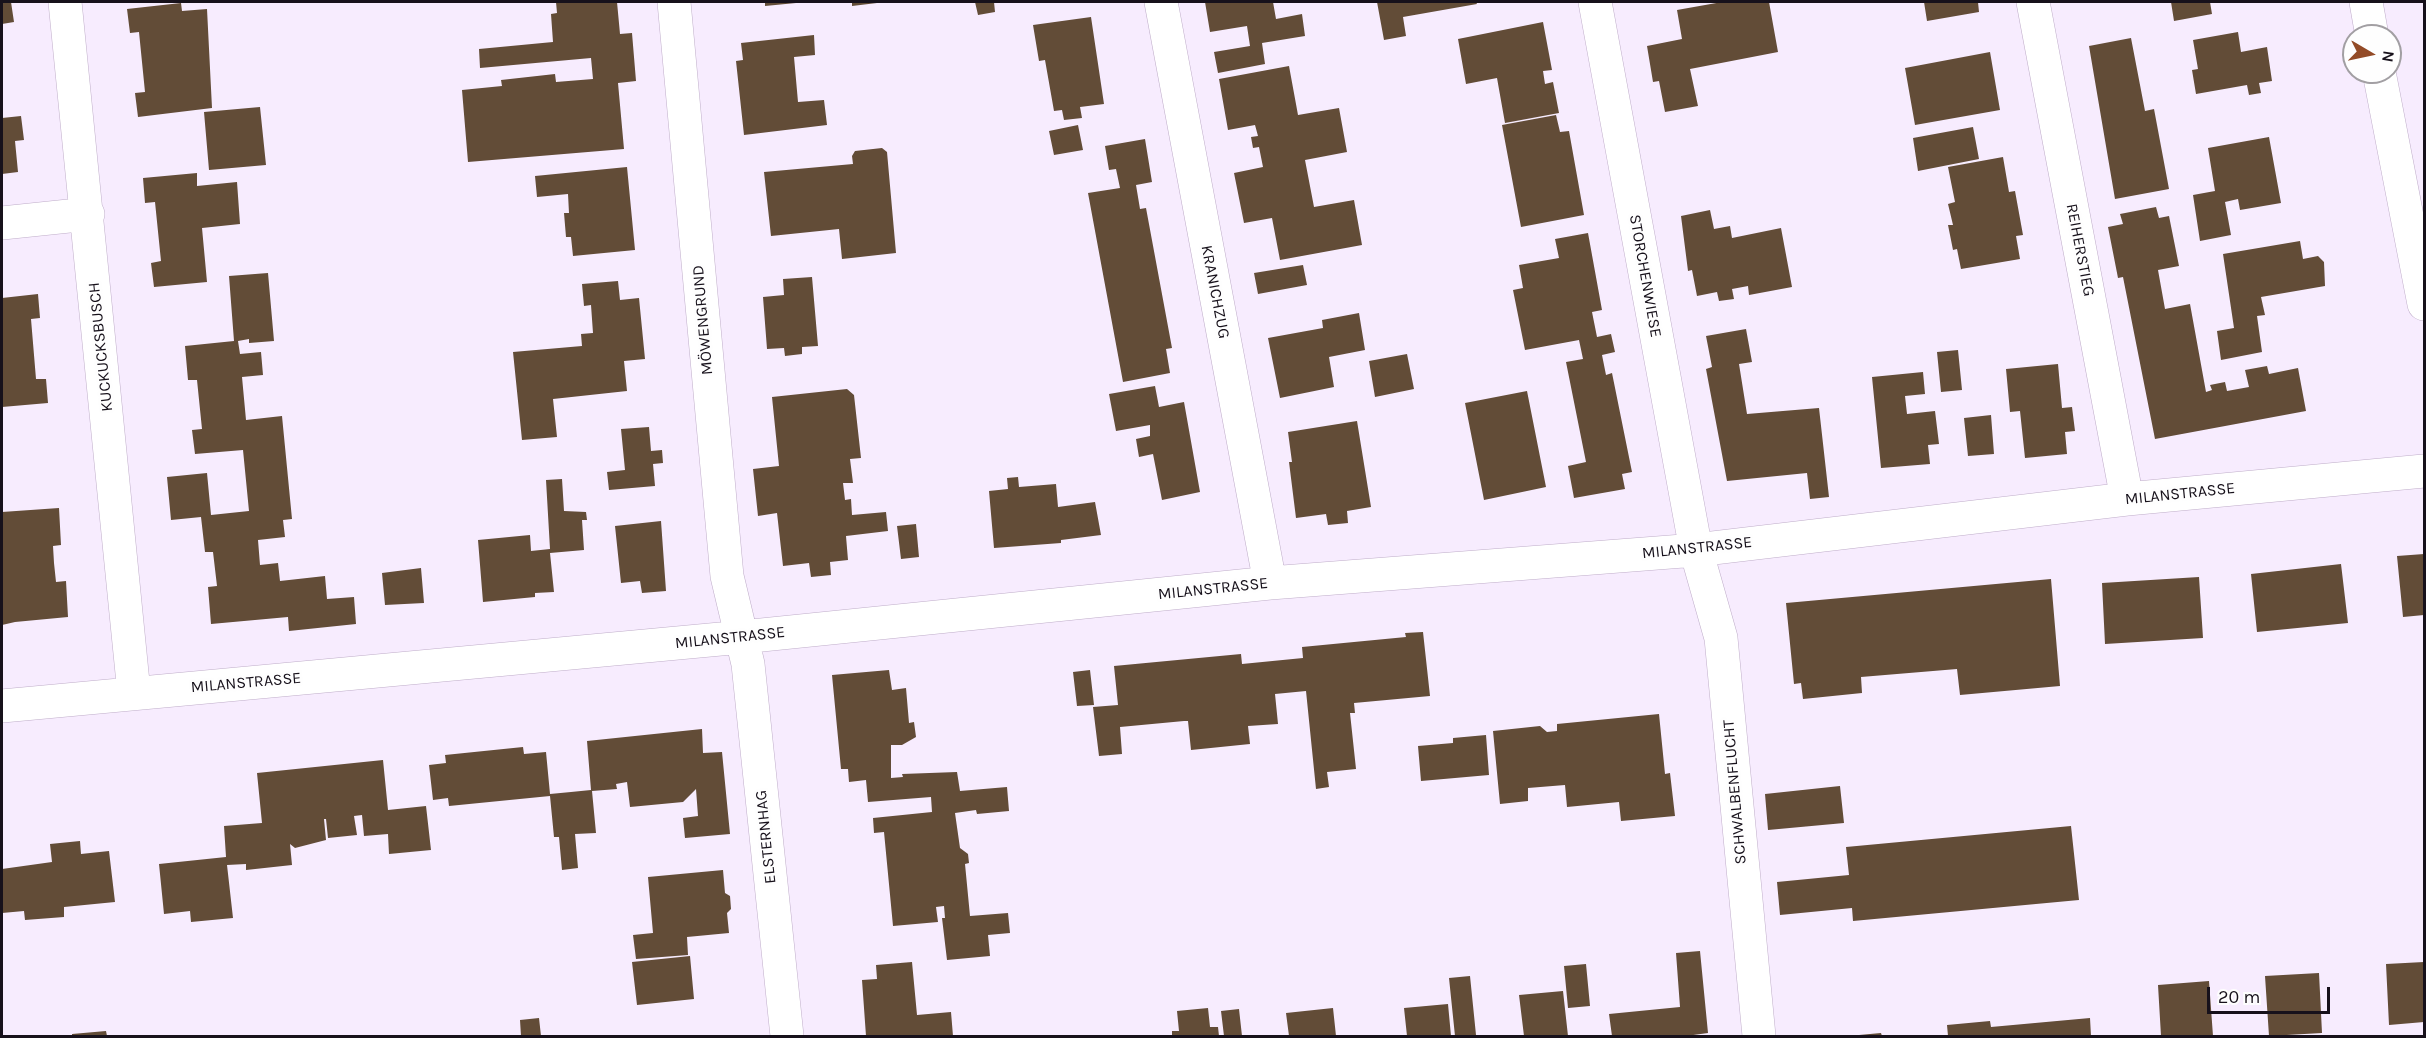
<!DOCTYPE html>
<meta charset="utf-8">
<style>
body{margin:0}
#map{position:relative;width:2426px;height:1038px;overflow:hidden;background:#f7ecfe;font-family:Karla,sans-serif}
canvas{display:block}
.frame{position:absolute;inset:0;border:3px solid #17111b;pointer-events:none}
.north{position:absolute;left:2342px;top:24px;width:60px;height:60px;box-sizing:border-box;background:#fefefe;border:2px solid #a29fa3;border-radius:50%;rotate:99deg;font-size:16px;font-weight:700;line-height:24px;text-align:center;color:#17111b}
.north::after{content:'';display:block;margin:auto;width:21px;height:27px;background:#934b27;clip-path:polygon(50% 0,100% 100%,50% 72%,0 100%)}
.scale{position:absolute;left:2207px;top:987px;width:123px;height:27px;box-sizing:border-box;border:3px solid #17111b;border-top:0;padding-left:8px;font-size:18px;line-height:21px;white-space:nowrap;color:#17111b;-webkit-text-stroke:4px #fefefe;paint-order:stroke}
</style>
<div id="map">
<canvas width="2426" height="1038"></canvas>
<div class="frame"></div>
<div class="north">N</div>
<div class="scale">20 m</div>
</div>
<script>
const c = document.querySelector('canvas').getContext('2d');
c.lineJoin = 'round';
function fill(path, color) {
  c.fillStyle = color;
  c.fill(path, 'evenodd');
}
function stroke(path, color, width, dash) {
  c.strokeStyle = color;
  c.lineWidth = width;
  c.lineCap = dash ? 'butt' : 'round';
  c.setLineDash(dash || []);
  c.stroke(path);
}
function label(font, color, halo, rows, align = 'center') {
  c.font = font + ' Karla,sans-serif';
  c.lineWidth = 6;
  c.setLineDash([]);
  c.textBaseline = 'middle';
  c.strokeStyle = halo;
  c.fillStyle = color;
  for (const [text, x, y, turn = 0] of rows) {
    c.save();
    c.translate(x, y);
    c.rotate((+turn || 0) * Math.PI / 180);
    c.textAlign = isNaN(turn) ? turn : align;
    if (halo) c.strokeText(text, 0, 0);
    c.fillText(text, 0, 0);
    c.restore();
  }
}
fill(new Path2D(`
 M 2,2 L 11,2 L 14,22 L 2,24 Z
 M 556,2 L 617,2 L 620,34 L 632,33 L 636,81 L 618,83 L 624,149 L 468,162 L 462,90 L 502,86 L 501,80 L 555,74 L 556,82 L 593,79 L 591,58 L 480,68 L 479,49 L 553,42 L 551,14 L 557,13 Z
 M 765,2 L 796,2 L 796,3 L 765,6 Z
 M 852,2 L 877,2 L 877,3 L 852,6 Z
 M 975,2 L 994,2 L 995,12 L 978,15 Z
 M 1205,2 L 1273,2 L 1276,19 L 1302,14 L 1305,36 L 1262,43 L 1265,64 L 1218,73 L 1214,52 L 1250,46 L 1247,26 L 1210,32 Z
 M 1377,2 L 1476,2 L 1477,4 L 1403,17 L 1406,36 L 1384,40 Z
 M 1722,2 L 1769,2 L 1778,52 L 1690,69 L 1698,106 L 1665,112 L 1659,81 L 1653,82 L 1647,46 L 1682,39 L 1677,10 Z
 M 1924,2 L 1978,2 L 1979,12 L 1927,21 Z
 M 2171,2 L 2210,2 L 2212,14 L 2174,21 Z
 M 181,3 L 182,11 L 207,9 L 212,108 L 138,117 L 135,93 L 145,92 L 139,32 L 130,33 L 127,9 Z
 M 1091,17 L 1104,104 L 1080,107 L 1082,118 L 1064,120 L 1062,110 L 1054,111 L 1045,60 L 1039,61 L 1033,25 Z
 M 1543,22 L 1552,70 L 1543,71 L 1545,84 L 1553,82 L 1559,113 L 1505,123 L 1497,78 L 1466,84 L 1458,39 Z
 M 2238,32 L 2241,52 L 2267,47 L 2272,81 L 2259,83 L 2261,93 L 2249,95 L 2247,85 L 2196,94 L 2192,70 L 2198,69 L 2193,40 Z
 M 814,35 L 815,55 L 794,57 L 798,102 L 824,100 L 827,125 L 744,135 L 736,61 L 743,60 L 741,43 Z
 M 2131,38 L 2145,111 L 2154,109 L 2169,189 L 2115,199 L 2089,46 Z
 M 1990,52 L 2000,110 L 1915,125 L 1905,68 Z
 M 1289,66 L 1298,115 L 1339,108 L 1347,152 L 1305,160 L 1314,207 L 1354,200 L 1362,245 L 1280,260 L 1272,218 L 1244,223 L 1234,173 L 1263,167 L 1259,147 L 1253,148 L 1251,137 L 1258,136 L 1255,125 L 1228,130 L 1219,79 Z
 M 260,107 L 266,165 L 209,170 L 204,112 Z
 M 1556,115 L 1560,132 L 1569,131 L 1584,215 L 1521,227 L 1502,125 Z
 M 21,116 L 24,140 L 15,141 L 18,172 L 2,174 L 2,118 Z
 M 1078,125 L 1083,150 L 1054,155 L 1049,131 Z
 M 1973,127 L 1979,159 L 1918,171 L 1913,138 Z
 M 2269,137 L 2281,203 L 2240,210 L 2238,199 L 2225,202 L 2231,235 L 2200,241 L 2193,195 L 2215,191 L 2208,148 Z
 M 1145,139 L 1152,182 L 1136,185 L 1140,209 L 1146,208 L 1172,348 L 1166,349 L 1170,373 L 1123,382 L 1088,193 L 1120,188 L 1116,169 L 1109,170 L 1105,146 Z
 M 882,148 L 887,152 L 896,253 L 842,259 L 839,229 L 771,236 L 764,172 L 853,164 L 852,156 L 855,151 Z
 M 2003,157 L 2009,192 L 2015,191 L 2023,235 L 2016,236 L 2020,259 L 1961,269 L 1957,249 L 1953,250 L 1948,225 L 1953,225 L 1948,204 L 1955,202 L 1948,167 Z
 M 627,167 L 635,250 L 573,256 L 571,237 L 566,237 L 564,213 L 569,213 L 568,194 L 537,197 L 535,176 Z
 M 197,173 L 197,186 L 237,182 L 240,224 L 202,228 L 207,282 L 154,287 L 151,263 L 161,261 L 155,202 L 145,203 L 143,178 Z
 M 2156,207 L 2159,218 L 2169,216 L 2179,266 L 2158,270 L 2165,309 L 2190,304 L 2206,392 L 2212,390 L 2210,385 L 2225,382 L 2227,391 L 2249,387 L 2245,370 L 2267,366 L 2269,374 L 2298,368 L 2306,411 L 2155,439 L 2123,277 L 2118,278 L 2108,227 L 2123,224 L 2120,214 Z
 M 1710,210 L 1714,229 L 1730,226 L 1732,238 L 1781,228 L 1792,287 L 1749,295 L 1748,286 L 1732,289 L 1734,299 L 1719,301 L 1717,292 L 1697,296 L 1692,270 L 1688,271 L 1681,216 Z
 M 1588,233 L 1602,310 L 1592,312 L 1597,337 L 1611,334 L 1615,352 L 1602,355 L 1606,375 L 1612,373 L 1632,472 L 1622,474 L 1625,489 L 1574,498 L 1568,466 L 1586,462 L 1566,362 L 1583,359 L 1579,340 L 1525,350 L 1513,290 L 1523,288 L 1519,265 L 1559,258 L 1555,239 Z
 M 2300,241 L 2303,259 L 2318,256 L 2324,262 L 2325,286 L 2261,297 L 2265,315 L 2257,316 L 2262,352 L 2221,360 L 2217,331 L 2234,328 L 2223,254 Z
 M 1303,265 L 1307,285 L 1258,294 L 1254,273 Z
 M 268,273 L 274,341 L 249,343 L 249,339 L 238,341 L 240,354 L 261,352 L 263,375 L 242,377 L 246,420 L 282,416 L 292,519 L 283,520 L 285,537 L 258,540 L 260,565 L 278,563 L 280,581 L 325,576 L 327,599 L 354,597 L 356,624 L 289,631 L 288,617 L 211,624 L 208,587 L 217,586 L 213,552 L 205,552 L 201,517 L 171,520 L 167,477 L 207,473 L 211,515 L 249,511 L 243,450 L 195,454 L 192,430 L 202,429 L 197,380 L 188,380 L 185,346 L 234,341 L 229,276 Z
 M 812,277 L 818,346 L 802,347 L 802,354 L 785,356 L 784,348 L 767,349 L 763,297 L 784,295 L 783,279 Z
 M 618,281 L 620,300 L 639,298 L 645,359 L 624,361 L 627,391 L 553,399 L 557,437 L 522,440 L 513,352 L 582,346 L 581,334 L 593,333 L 591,305 L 584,306 L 582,284 Z
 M 38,294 L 40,318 L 31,319 L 36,379 L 46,379 L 48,403 L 2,407 L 2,298 Z
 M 1359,313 L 1365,350 L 1329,357 L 1334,387 L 1280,398 L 1268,338 L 1323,328 L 1322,320 Z
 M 1746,329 L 1752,362 L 1739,364 L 1747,414 L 1819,408 L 1829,497 L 1810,499 L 1807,473 L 1727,481 L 1706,369 L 1712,367 L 1706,336 Z
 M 1958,350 L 1962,390 L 1941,392 L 1937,352 Z
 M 1407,354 L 1414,389 L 1375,397 L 1369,361 Z
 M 2058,364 L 2062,408 L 2072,407 L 2075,431 L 2065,432 L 2067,454 L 2025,458 L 2020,411 L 2010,412 L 2006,369 Z
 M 1923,372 L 1925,394 L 1905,396 L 1907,414 L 1935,411 L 1939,444 L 1928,445 L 1930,464 L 1881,468 L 1872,377 Z
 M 1155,386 L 1159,407 L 1184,402 L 1200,492 L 1162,500 L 1153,454 L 1139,457 L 1136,439 L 1150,436 L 1150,425 L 1116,431 L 1109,394 Z
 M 847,389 L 854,395 L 861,458 L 850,459 L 853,483 L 843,483 L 845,500 L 851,499 L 852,515 L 886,512 L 888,531 L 846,536 L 848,560 L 830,562 L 831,575 L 811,577 L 809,563 L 783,566 L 777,513 L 758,516 L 753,469 L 779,466 L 772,397 Z
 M 1527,391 L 1546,487 L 1484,500 L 1465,403 Z
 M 1991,415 L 1994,454 L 1968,456 L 1964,418 Z
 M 1357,421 L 1371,507 L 1347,511 L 1348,523 L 1328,525 L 1326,514 L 1296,518 L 1289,462 L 1292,462 L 1288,432 Z
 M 649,427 L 651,451 L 662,450 L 663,463 L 653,464 L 655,486 L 609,490 L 607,472 L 625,470 L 621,429 Z
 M 1018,477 L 1019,487 L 1056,484 L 1058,507 L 1095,502 L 1101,535 L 1061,540 L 1061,543 L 994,548 L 989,491 L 1008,489 L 1007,478 Z
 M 562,479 L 564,511 L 586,512 L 587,520 L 582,520 L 584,550 L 550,553 L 554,592 L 535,593 L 535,597 L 483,602 L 478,540 L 530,535 L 531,551 L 550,549 L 546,480 Z
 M 59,508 L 61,545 L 53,546 L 54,563 L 56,582 L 66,581 L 68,617 L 15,622 L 2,625 L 2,512 Z
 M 661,521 L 666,591 L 642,593 L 640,581 L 621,583 L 615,526 Z
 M 916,524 L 919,557 L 901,559 L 897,526 Z
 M 2424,554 L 2424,615 L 2403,617 L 2397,556 Z
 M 2341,564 L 2348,623 L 2257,632 L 2251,574 Z
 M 421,568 L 424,603 L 385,605 L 382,573 Z
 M 2199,577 L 2203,638 L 2105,644 L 2102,583 Z
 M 2051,579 L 2060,686 L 1960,695 L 1957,669 L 1861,677 L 1862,693 L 1803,699 L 1801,683 L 1794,684 L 1786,603 Z
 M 1423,632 L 1430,696 L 1354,703 L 1355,713 L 1350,713 L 1356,769 L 1327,772 L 1329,787 L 1316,789 L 1306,691 L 1275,694 L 1278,724 L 1248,726 L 1250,744 L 1191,750 L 1188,721 L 1184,721 L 1120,727 L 1122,754 L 1099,756 L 1093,707 L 1118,705 L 1114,666 L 1241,654 L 1242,664 L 1303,658 L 1302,647 L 1406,637 L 1405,633 Z
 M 889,670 L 892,690 L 906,688 L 909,723 L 914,722 L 916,737 L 902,745 L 891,745 L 891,778 L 903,777 L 902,774 L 957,772 L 960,791 L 1007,787 L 1009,811 L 977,814 L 976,810 L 955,813 L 960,848 L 968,854 L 969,863 L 965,864 L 970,916 L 1008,913 L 1010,933 L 988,935 L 990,956 L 947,960 L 942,918 L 945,918 L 944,906 L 936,907 L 938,922 L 893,926 L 884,832 L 874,833 L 873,818 L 932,812 L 931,797 L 868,802 L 866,780 L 849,782 L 848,769 L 841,769 L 832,675 Z
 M 1090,670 L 1094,705 L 1077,706 L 1073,672 Z
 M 1659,714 L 1665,774 L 1670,773 L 1675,816 L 1621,821 L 1619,802 L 1567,807 L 1565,785 L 1528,788 L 1528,801 L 1500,804 L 1493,731 L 1540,726 L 1547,732 L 1557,731 L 1557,724 Z
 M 702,729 L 703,753 L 722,752 L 730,834 L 685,838 L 683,818 L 698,816 L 696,789 L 683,802 L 630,807 L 627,782 L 616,784 L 617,789 L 592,791 L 596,833 L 575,834 L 578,868 L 562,870 L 559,837 L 554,837 L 550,796 L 449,806 L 448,798 L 433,800 L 429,765 L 446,763 L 445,755 L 523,747 L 524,754 L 546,752 L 550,794 L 571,792 L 591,790 L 587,741 Z
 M 1486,735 L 1489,775 L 1421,781 L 1418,746 L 1453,743 L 1453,738 Z
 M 383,760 L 388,810 L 426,806 L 431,850 L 389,854 L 388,834 L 364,836 L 362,815 L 354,816 L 357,835 L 328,838 L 326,819 L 324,819 L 326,840 L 295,848 L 290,844 L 292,865 L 246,870 L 246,864 L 227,865 L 233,918 L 191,922 L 190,911 L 164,914 L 159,864 L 226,857 L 224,826 L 262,823 L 257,773 Z
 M 1840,786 L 1844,823 L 1768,830 L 1765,794 Z
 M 2071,826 L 2079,900 L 1853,921 L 1852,908 L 1780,915 L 1777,882 L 1849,875 L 1846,847 Z
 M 80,841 L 81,854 L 109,851 L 115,902 L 64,907 L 64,917 L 25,920 L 24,911 L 2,913 L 2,869 L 52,862 L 50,844 Z
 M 723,870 L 725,893 L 730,896 L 731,909 L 727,913 L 729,933 L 687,937 L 688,955 L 636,959 L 633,935 L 653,933 L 648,877 Z
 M 1700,951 L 1708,1033 L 1686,1036 L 1612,1036 L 1609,1014 L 1680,1007 L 1676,953 Z
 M 690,956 L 694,999 L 637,1005 L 632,962 Z
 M 912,962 L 917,1015 L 951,1012 L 953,1036 L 866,1036 L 862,980 L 877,979 L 876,965 Z
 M 2424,962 L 2424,1022 L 2389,1025 L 2386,964 Z
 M 1586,964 L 1590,1006 L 1568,1008 L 1564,966 Z
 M 2319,973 L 2322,1033 L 2269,1036 L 2265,976 Z
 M 1470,976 L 1476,1035 L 1455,1036 L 1449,978 Z
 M 2209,981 L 2213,1036 L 2161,1036 L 2158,985 Z
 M 1563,991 L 1568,1036 L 1524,1036 L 1519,995 Z
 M 1448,1004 L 1451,1036 L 1407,1036 L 1404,1008 Z
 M 1208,1008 L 1210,1027 L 1218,1027 L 1219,1036 L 1172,1036 L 1172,1031 L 1179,1031 L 1177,1011 Z
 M 1333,1008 L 1336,1036 L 1289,1036 L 1286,1013 Z
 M 1239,1009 L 1242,1036 L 1224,1036 L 1221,1011 Z
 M 539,1018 L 541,1036 L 521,1036 L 520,1020 Z
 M 2090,1018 L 2091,1036 L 1948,1036 L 1947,1025 L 1990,1021 L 1991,1027 Z
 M 106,1031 L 107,1036 L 72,1036 L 72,1034 Z
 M 1881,1033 L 1882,1036 L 1859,1036 L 1859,1035 Z`), '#624c37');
const minor = new Path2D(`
 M 65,2 L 134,693
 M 674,2 L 727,576 L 748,664 L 787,1036
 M 1161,2 L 1270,583
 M 1595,2 L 1696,550 L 1721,638 L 1759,1036
 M 2033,2 L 2127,499
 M 2366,2 L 2372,36
 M 2379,72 L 2424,304
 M 2,223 L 88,214
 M 2,706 L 742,637 L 1270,583 L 1696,550 L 2127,499 L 2424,471`);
stroke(minor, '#bfadc9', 34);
stroke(minor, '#fff', 33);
label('16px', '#17111b', '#fefefe', [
 ["REIHERSTIEG",2080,250,79],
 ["STORCHENWIESE",1645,276,80],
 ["KRANICHZUG",1215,292,79],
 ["MÖWENGRUND",703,320,-95],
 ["KUCKUCKSBUSCH",101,347,-96],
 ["MILANSTRASSE",2180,494,-6],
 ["MILANSTRASSE",1697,548,-6],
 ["MILANSTRASSE",1213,589,-6],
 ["MILANSTRASSE",730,638,-6],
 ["MILANSTRASSE",246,683,-5],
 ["SCHWALBENFLUCHT",1735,792,-95],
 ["ELSTERNHAG",766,837,-96]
]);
</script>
